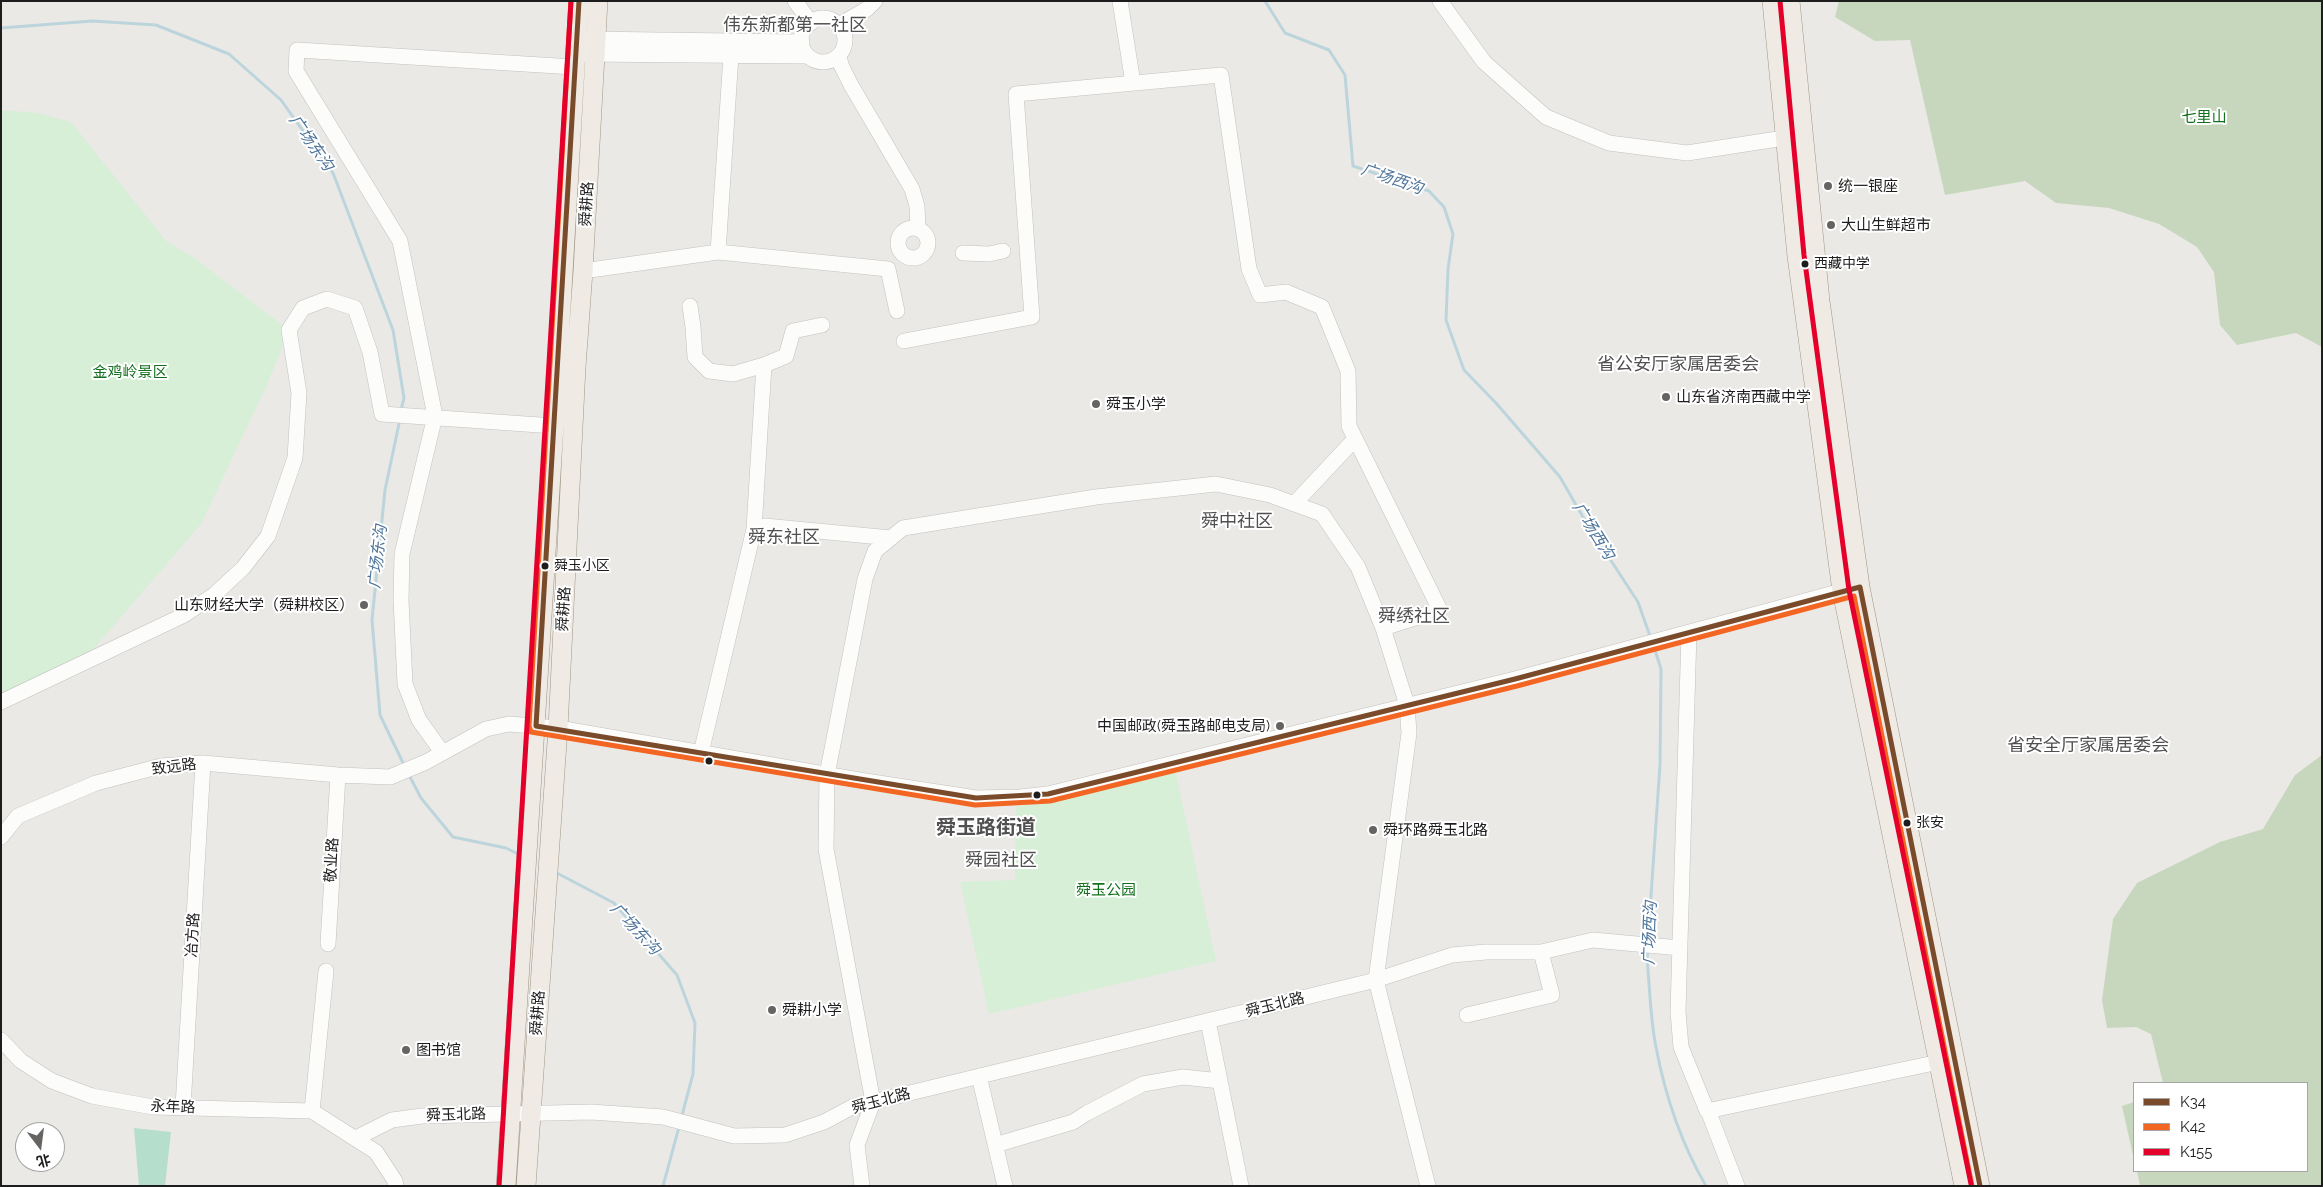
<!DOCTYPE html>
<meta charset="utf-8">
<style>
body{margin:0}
#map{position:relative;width:2323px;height:1187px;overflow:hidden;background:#ebe9e6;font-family:Raleway,"Noto Sans SC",sans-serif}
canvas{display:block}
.frame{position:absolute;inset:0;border:2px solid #1d1d1d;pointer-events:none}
.legend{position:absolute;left:2133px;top:1082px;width:175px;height:90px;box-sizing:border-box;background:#fff;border:1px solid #a5a5a5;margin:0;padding:6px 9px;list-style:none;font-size:15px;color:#1d1d1d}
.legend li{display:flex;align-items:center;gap:10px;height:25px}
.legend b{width:25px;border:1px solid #a5a5a5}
.north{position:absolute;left:15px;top:1122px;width:50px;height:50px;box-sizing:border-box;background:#fff;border:1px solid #a5a5a5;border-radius:50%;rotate:165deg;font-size:14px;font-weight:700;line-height:20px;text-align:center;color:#1d1d1d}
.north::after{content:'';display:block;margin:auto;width:18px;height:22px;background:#656463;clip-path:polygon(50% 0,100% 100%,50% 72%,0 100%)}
</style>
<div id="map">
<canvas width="2323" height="1187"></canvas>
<div class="frame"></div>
<ul class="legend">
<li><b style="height:6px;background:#7a4b2a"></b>K34</li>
<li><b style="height:6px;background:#f26522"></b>K42</li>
<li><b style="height:6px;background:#e4002b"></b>K155</li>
</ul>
<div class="north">北</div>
</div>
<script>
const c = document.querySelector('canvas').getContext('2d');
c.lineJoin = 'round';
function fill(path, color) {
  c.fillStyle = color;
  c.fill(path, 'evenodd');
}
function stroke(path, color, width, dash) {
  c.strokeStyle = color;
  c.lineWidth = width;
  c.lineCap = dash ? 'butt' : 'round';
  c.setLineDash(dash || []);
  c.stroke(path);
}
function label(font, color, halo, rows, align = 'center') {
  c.font = font + ' Raleway,"Noto Sans SC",sans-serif';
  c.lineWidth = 4;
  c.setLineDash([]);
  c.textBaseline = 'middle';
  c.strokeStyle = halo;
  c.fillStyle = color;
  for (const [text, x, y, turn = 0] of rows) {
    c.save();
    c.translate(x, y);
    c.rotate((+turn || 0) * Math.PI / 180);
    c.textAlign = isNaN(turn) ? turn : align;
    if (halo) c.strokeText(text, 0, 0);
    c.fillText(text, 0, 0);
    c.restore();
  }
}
fill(new Path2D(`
 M 1839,1 L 2322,1 L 2322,347 L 2296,333 L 2237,345 L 2220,325 L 2214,272 L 2197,247 L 2159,224 L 2109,208 L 2056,203 L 2025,181 L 1945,195 L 1910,40 L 1875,41 L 1835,17 Z
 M 2322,755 L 2322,1186 L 2140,1186 L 2137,1171 L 2307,1171 L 2307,1083 L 2163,1083 L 2151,1034 L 2136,1027 L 2107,1028 L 2102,1000 L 2113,919 L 2137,883 L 2220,842 L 2263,829 L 2295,775 Z
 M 2134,1102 L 2134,1160 L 2122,1106 Z`), '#c7d7bd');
fill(new Path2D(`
 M 1,110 L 38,113 L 71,122 L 167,242 L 193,257 L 289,330 L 266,387 L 201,524 L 79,666 L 1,704 Z
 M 1175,769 L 1216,961 L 989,1014 L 960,882 L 1015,880 L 1016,807 Z`), '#d6efd6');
fill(new Path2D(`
 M 134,1128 L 171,1132 L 165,1186 L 139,1186 Z`), '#b5decd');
stroke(new Path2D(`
 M 1265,1 L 1285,33 L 1329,50 L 1345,75 L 1353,166 L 1429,191 L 1444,207 L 1453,234 L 1448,269 L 1446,320 L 1464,370 L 1496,403 L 1560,477 L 1587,524 L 1638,602 L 1651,639
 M 1,28 L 92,21 L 156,25 L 229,54 L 281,100 L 333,173 L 393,330 L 404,398 L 401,410
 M 400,419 L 385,490 L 372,620 L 380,715 L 405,767
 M 409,775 L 421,798 L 453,837 L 506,848 L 520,855
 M 555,872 L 614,903 L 677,975 L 695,1023 L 693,1074 L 681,1119
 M 1648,939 L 1660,765 L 1661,669 L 1654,647
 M 1648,948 L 1647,959 C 1650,988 1650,1018 1656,1047 C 1665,1095 1681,1143 1706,1186
 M 663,1186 L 679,1127`), '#bcd5dc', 3);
const minor = new Path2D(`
 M 795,1 L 811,23
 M 1120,1 L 1133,83
 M 1440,1 L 1484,62 L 1546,117 L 1609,143 L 1687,153 L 1797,136
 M801 40a22 22 0 1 1 44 0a22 22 0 1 1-44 0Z
 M 839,25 L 867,9 L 875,1
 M 586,39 L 802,42
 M 584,54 L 808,56
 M 839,56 L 841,65 L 851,85 L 912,189 L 917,206 L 918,229
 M898 243a15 15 0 1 1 30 0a15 15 0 1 1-30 0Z
 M 718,252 L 731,55
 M 963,253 L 989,254 L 1003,251
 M 583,271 L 718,252 L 888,269 L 897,311
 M 690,306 L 693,327 L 695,357 L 709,371 L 733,374 L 764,365 L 754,529
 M 904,341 L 1032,317 L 1016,94 L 1221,75 L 1249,269 L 1260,295 L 1286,292 L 1322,307 L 1348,371 L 1349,426 L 1440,610 L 1383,628 L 1407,705 L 1409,733 L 1376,980 L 1428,1186
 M 764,365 L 786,356 L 793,331 L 822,325
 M 1294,504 L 1355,439
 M 1689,632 L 1678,1012 L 1681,1047 L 1707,1111 L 1939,1062
 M 1,702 L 184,615 L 214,595 L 243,568 L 268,536 L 295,458 L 299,393 L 289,330 L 303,308 L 327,299 L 355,308 L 370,352 L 382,414 L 554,426
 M 442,752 L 419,720 L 405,684 L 401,600 L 402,554 L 435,416 L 400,241 L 296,71 L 297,50 L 574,67
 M 701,753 L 754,529 L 765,526 L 891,538
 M 1,837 L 18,816 L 96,783 L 161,766 L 203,763 L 338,775 L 390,777 L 426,762 L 486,729 L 509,724 L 558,728 L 859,780 L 976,798 L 1020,797 L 1048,794 L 1515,679 L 1853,588
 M 328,944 L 338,775
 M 1467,1015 L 1552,995 L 1541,952 L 1593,940 L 1680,948
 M 1208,1021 L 1241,1186
 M 1,1040 L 21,1061 L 52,1081 L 92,1096 L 153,1107 L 312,1111 L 376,1152 L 395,1181 L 396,1186
 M 979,1076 L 1005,1186
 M 183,1107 L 203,763
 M 312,1111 L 326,971
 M 1709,1113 L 1737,1186
 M 356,1138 L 392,1120 L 422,1116 L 591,1112 L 663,1117 L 734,1136 L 785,1135 L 824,1122 L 852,1107 L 1376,980 L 1452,955 L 1486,952 L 1541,952
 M 995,1145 L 1073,1122 L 1087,1113 L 1143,1084 L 1183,1077 L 1220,1081
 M 862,1186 L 857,1145 L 873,1102 L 826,849 L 827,775 L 865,579 L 875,551 L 903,528 L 1096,497 L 1216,484 L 1270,495 L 1322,514 L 1358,567 L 1383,628`);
const major = new Path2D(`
 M 1772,1 L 1797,256 L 1842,591 L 1964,1186
 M 1790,1 L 1820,301 L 1860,587 L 1980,1186
 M 506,1186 L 554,426 L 579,1
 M 526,1186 L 558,728 L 576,367 L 583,271 L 598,1`);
stroke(minor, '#c2c1c0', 16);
stroke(major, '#9f9685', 20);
stroke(minor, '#fcfcfb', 15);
stroke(major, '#efebe4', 19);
stroke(new Path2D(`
 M 579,1 L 536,726 L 976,798 L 1048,794 L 1515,679 L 1860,587 L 1980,1186`), '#7a4b2a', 5);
stroke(new Path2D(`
 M 571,1 L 529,726 L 531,732 L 975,805 L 1050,801 L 1517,686 L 1854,596 L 1972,1186`), '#f26522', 5);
stroke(new Path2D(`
 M 1780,1 L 1804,255 L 1849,590 L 1971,1184
 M 499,1186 L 571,1`), '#e4002b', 5);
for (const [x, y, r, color] of [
 [1828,186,5,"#656463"],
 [1831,225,5,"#656463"],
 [1805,264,4.5,"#1d1d1d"],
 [1666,397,5,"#656463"],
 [1096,404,5,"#656463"],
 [545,566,4.5,"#1d1d1d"],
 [364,605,5,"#656463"],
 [1280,726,5,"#656463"],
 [709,761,4.5,"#1d1d1d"],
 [1037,795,4.5,"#1d1d1d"],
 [1907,823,4.5,"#1d1d1d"],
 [1373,830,5,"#656463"],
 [772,1010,5,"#656463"],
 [406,1050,5,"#656463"]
]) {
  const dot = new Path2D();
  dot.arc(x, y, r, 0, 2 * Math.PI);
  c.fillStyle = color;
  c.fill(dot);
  stroke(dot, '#fff', 2);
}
label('14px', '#1d1d1d', '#fff', [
 ["西藏中学",1814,264],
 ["舜玉小区",554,566],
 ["张安",1916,823]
], 'left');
label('15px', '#15701e', '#fff', [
 ["七里山",2204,117],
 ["金鸡岭景区",130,372],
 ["舜玉公园",1106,890]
]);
label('15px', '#1d1d1d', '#fff', [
 ["统一银座",1838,186],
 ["大山生鲜超市",1841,225],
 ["山东省济南西藏中学",1676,397],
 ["舜玉小学",1106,404],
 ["山东财经大学（舜耕校区）",354,605,"right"],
 ["中国邮政(舜玉路邮电支局)",1270,726,"right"],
 ["舜环路舜玉北路",1383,830],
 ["舜耕小学",782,1010],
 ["图书馆",416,1050]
], 'left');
label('15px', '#1d1d1d', '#fff', [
 ["舜耕路",587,204,-87],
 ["舜耕路",564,609,-87],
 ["致远路",174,767,-7],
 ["敬业路",332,860,-87],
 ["冶方路",193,935,-87],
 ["舜玉北路",1275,1005,-14],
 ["舜耕路",538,1013,-86],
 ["舜玉北路",881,1101,-15],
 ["永年路",173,1107,2],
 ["舜玉北路",456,1115,-2]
]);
label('italic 16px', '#4f759c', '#fff', [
 ["广场东沟",311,143,55],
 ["广场西沟",1392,179,19],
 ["广场西沟",1593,531,58],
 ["广场东沟",378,557,-84],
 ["广场东沟",635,929,47],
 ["广场西沟",1650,933,-88]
]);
label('18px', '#505050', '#fff', [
 ["伟东新都第一社区",795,26],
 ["省公安厅家属居委会",1678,365],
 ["舜中社区",1237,522],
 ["舜东社区",784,538],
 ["舜绣社区",1414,617],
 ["省安全厅家属居委会",2088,746],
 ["舜园社区",1001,861]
]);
label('bold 20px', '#505050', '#fff', [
 ["舜玉路街道",986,828]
]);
</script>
